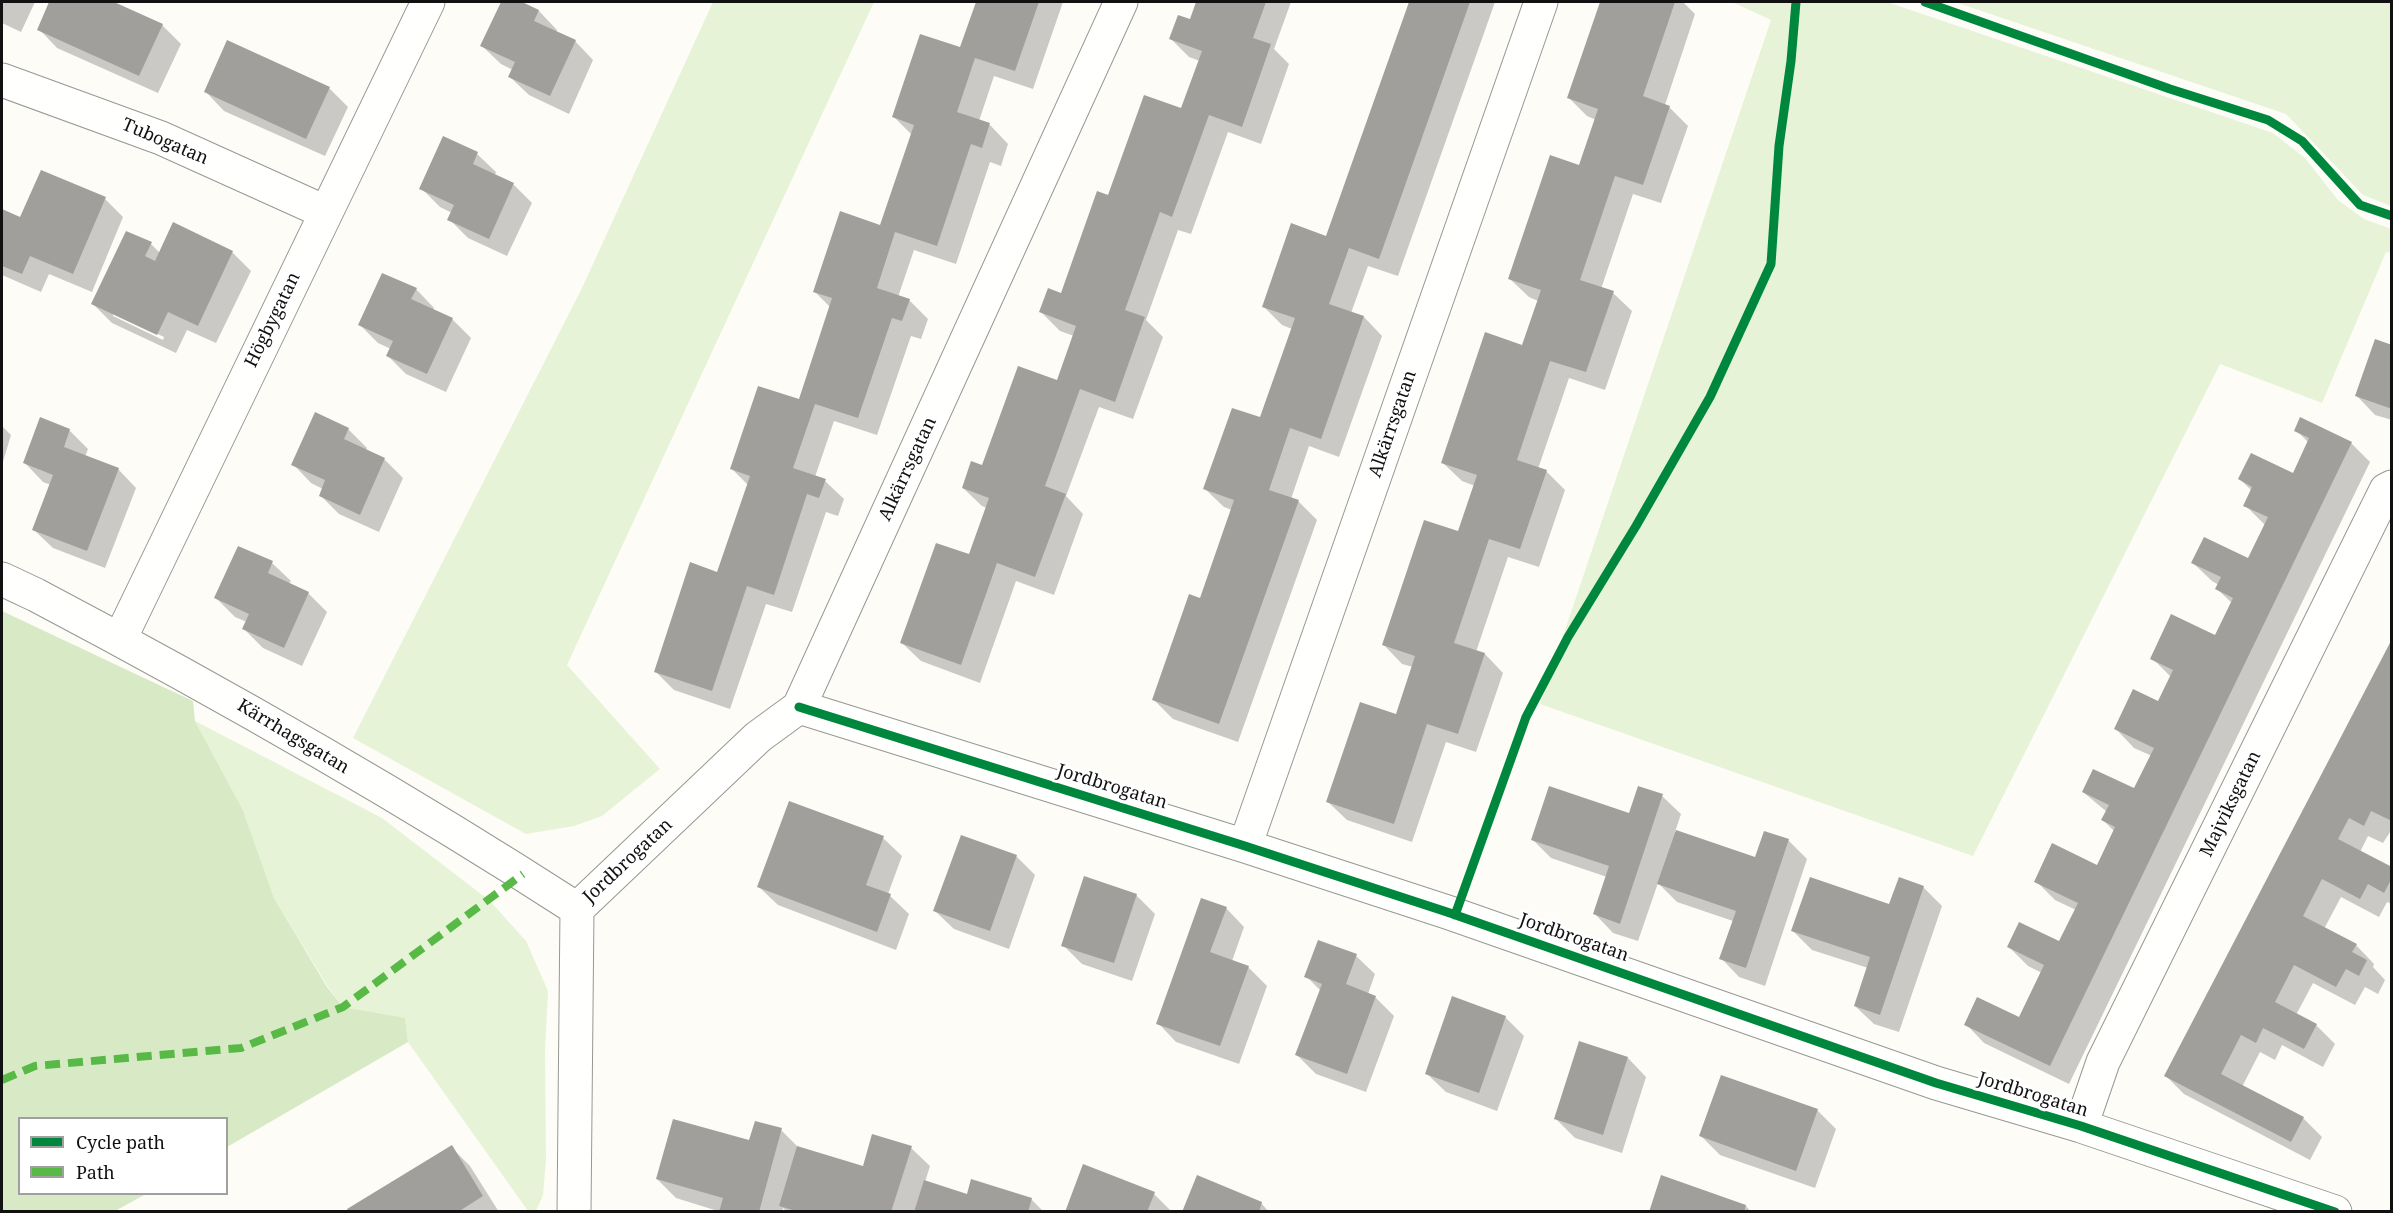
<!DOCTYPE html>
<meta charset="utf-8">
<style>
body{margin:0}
#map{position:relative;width:2393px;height:1213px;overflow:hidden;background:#fdfcf7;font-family:"Noto Serif",serif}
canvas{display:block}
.frame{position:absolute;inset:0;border:3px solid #111;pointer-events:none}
.legend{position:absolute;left:18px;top:1117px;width:210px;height:78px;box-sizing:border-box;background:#fff;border:2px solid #a0a0a0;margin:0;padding:8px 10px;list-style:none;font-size:18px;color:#111}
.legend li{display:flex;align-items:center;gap:12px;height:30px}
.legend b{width:30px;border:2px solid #a0a0a0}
</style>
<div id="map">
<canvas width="2393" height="1213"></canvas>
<div class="frame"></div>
<ul class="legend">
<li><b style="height:8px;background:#00873e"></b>Cycle path</li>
<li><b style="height:8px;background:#58b947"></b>Path</li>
</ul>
</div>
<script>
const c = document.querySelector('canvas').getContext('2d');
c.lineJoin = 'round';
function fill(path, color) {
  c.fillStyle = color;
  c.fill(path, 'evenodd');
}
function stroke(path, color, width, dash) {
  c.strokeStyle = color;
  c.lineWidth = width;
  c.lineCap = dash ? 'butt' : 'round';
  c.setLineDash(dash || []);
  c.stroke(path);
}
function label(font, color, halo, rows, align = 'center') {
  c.font = font + ' "Noto Serif",serif';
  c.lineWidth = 6;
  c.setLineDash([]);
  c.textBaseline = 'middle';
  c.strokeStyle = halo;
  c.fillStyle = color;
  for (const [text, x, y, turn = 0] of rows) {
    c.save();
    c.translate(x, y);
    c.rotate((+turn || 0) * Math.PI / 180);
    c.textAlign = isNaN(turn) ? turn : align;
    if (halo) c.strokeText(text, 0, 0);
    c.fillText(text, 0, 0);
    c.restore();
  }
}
fill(new Path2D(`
 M 713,2 L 874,2 L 567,665 L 660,769 L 602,816 L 574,826 L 526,834 L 353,738 L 582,288 Z
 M 1732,2 L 1887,2 L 2273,133 L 2305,158 L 2338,200 L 2364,219 L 2391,229 L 2391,253 L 2386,252 L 2322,403 L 2220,364 L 1973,856 L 1540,704 L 1771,20 Z
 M 1955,2 L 2391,2 L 2391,206 L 2363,195 L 2286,114 Z
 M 195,721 L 382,818 L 490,901 L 526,941 L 548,991 L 545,1050 L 546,1160 L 543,1195 L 536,1211 L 528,1211 L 408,1042 L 405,1019 L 343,1007 L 328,987 L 274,898 L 243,810 Z`), '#e7f3d7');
fill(new Path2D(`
 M 2,611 L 193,701 L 195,721 L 243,810 L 274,898 L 327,987 L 343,1007 L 405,1018 L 408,1042 L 227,1147 L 226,1118 L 20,1118 L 20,1194 L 146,1194 L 115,1211 L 2,1211 Z`), '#d8eac5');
fill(new Path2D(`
 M 2,2 L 35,2 L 21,32 L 2,23 Z
 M 51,2 L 110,2 L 162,25 L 181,44 L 158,93 L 57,48 L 39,29 Z
 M 502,2 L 518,2 L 539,11 L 557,30 L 556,33 L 575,41 L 593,60 L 569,114 L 529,95 L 510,77 L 513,70 L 501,64 L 482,46 Z
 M 977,2 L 1063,2 L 1033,89 L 994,76 L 979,121 L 990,125 L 1008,144 L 1001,166 L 990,162 L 956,264 L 914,250 L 898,297 L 909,300 L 928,319 L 921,339 L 911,336 L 877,435 L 834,421 L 815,477 L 825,481 L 844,499 L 838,516 L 826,512 L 792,612 L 766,604 L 730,709 L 674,690 L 655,671 L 718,573 L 748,485 L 732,469 L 800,401 L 831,308 L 814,291 L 881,227 L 912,135 L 894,117 L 961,49 Z
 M 1198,2 L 1291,2 L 1274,49 L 1289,64 L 1261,144 L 1228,132 L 1191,234 L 1178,230 L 1146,320 L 1163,337 L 1133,419 L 1099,407 L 1066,496 L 1083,514 L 1054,595 L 1016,581 L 980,683 L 921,661 L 902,643 L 970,556 L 987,508 L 982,506 L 963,488 L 1058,382 L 1074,336 L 1060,331 L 1041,312 L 1062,294 L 1109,196 L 1182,110 L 1200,61 L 1189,57 L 1171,39 L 1191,21 Z
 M 1411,2 L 1495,2 L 1398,276 L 1368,266 L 1351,313 L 1364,317 L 1382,336 L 1339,457 L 1309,446 L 1291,499 L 1298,501 L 1317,520 L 1238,742 L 1173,719 L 1154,700 L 1201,600 L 1232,510 L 1224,507 L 1205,489 L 1260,419 L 1292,329 L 1282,325 L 1263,306 L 1327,237 Z
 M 1601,2 L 1683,2 L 1695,14 L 1665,105 L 1669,107 L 1688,126 L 1661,203 L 1633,194 L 1601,289 L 1613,293 L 1632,311 L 1605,390 L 1569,378 L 1538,469 L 1546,471 L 1565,490 L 1539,567 L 1508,557 L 1476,652 L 1485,654 L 1503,673 L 1476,752 L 1446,742 L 1412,842 L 1347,820 L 1328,802 L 1397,716 L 1413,667 L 1402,664 L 1384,645 L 1459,533 L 1475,486 L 1462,481 L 1443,463 L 1523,346 L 1538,301 L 1529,297 L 1510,279 L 1580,167 L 1596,120 L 1587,116 L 1569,98 Z
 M 329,88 L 348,107 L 325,156 L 224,111 L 206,92 Z
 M 444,138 L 477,154 L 496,172 L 495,175 L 513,184 L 532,203 L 507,256 L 468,238 L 449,219 L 452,213 L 440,207 L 421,188 Z
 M 105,199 L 123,217 L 92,292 L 49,274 L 41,292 L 2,275 L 2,211 L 21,219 Z
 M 151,244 L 160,253 L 232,252 L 251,271 L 216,343 L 187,330 L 176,353 L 112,323 L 93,304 ZM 113,313 L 164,337 L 163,340 L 113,316 Z
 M 416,289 L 434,308 L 433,311 L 452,319 L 471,338 L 446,392 L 406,374 L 388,356 L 391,349 L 378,343 L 360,325 Z
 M 2392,346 L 2392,420 L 2375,415 L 2357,396 Z
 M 2,426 L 11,435 L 2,465 Z
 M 348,429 L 367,448 L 366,451 L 384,459 L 403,478 L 379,532 L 339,514 L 320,495 L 323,489 L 311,483 L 293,464 Z
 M 69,430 L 88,449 L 85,457 L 118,469 L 136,488 L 105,568 L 53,548 L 34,530 L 51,485 L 43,482 L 25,463 Z
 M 2296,430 L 2351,443 L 2370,462 L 2069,1084 L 1984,1043 L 1966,1024 L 2019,1019 L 2042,973 L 2028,966 L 2009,947 L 2060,943 L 2076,910 L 2055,900 L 2036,881 L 2098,867 L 2115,832 L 2103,820 L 2107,812 L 2083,792 L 2134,790 L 2152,756 L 2134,748 L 2116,729 L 2159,703 L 2171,677 L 2152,658 L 2215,637 L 2232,603 L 2217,589 L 2219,585 L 2212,581 L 2193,563 L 2248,560 L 2265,525 L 2245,505 L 2252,491 L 2240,479 L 2293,475 L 2309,443 Z
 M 272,563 L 291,581 L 289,584 L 308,593 L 327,612 L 302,666 L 263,648 L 244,629 L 247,622 L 235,617 L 216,598 Z
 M 2392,643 L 2392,829 L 2383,843 L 2368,836 L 2360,852 L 2392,869 L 2392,904 L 2387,902 L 2379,917 L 2341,897 L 2324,929 L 2356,945 L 2374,964 L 2373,967 L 2385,980 L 2378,994 L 2365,987 L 2355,1005 L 2313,983 L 2296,1015 L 2316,1025 L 2335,1044 L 2323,1067 L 2282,1045 L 2275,1060 L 2260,1052 L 2242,1087 L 2303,1118 L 2322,1137 L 2310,1160 L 2184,1094 L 2166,1076 Z
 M 1639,788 L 1662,796 L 1681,814 L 1675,832 L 1756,859 L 1788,840 L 1807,859 L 1765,986 L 1739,977 L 1721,958 L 1733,921 L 1677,902 L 1658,883 L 1638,941 L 1613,933 L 1595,914 L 1607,877 L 1551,858 L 1532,839 L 1630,815 Z
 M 883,838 L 902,856 L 888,894 L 909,914 L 896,950 L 778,905 L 759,887 Z
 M 1016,856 L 1035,875 L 1009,949 L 954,929 L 935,911 Z
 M 1923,887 L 1942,906 L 1899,1032 L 1874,1024 L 1855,1006 L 1868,968 L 1812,950 L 1793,931 L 1890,906 Z
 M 1136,895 L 1155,914 L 1132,981 L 1082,964 L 1063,945 Z
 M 1226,908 L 1244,927 L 1232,961 L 1248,967 L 1267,986 L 1239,1064 L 1176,1042 L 1158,1023 Z
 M 1356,956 L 1375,974 L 1368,994 L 1375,997 L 1394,1016 L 1366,1092 L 1316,1074 L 1297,1055 L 1321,991 L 1306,976 Z
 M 1505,1017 L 1524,1036 L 1497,1111 L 1446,1092 L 1427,1074 Z
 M 1628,1058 L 1646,1077 L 1622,1153 L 1575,1138 L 1556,1119 Z
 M 1817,1110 L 1836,1129 L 1815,1188 L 1720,1155 L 1701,1136 Z
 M 781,1130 L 799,1148 L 864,1168 L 911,1148 L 930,1166 L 925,1182 L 968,1196 L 1031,1199 L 1044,1212 L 787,1212 L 783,1208 L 782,1212 L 721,1212 L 676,1198 L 657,1179 Z
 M 451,1147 L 470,1166 L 499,1212 L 350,1212 Z
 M 1198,1177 L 1262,1204 L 1269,1212 L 1183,1212 Z
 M 1154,1194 L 1172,1212 L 1066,1212 Z
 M 1746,1206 L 1751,1212 L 1650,1212 Z`), '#0003');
fill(new Path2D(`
 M 49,2 L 114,2 L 163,24 L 139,76 L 37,30 Z
 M 501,2 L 522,2 L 539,10 L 534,21 L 576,40 L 550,96 L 508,77 L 515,62 L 480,46 Z
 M 976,2 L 1039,2 L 1015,71 L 975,58 L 957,112 L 990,123 L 982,148 L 971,144 L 937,246 L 895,232 L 877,288 L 910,299 L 902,321 L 892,318 L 858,418 L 815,404 L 793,468 L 826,479 L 819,498 L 807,494 L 774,595 L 747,586 L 712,691 L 654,672 L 690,562 L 717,572 L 750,476 L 730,469 L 758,386 L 799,399 L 832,298 L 813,292 L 840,211 L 880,225 L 914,125 L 892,117 L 920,34 L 960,47 Z
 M 1196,2 L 1266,2 L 1253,38 L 1271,44 L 1242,127 L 1209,115 L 1172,217 L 1160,212 L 1125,310 L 1145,317 L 1115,402 L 1080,389 L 1045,486 L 1066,494 L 1035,577 L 997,563 L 961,665 L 900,643 L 936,543 L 969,554 L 989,498 L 962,488 L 971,461 L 982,465 L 1018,366 L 1057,380 L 1076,326 L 1039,312 L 1048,288 L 1061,293 L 1097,191 L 1108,195 L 1144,95 L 1181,108 L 1202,51 L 1169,39 L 1178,15 L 1190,19 Z
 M 1409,2 L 1470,2 L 1379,259 L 1349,248 L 1329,304 L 1364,316 L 1321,439 L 1290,428 L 1269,490 L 1299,500 L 1219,724 L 1152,700 L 1189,594 L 1200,598 L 1234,500 L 1203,489 L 1232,408 L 1260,417 L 1295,318 L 1262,307 L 1291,223 L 1326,236 Z
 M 1600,2 L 1675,2 L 1643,96 L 1670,106 L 1643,185 L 1615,176 L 1580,280 L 1614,291 L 1586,372 L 1550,361 L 1517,460 L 1547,470 L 1520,549 L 1489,539 L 1454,643 L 1485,653 L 1458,734 L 1427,724 L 1394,824 L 1326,802 L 1360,702 L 1396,714 L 1415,656 L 1382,645 L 1424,520 L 1458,531 L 1477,475 L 1441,463 L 1485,332 L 1522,345 L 1541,290 L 1508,279 L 1550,155 L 1579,165 L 1598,109 L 1567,98 Z
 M 227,40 L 330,87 L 306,139 L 204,92 Z
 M 443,136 L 478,152 L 473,164 L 514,183 L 489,239 L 447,220 L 454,205 L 419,189 Z
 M 41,170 L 106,197 L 73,274 L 30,256 L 22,274 L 2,266 L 2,209 L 20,217 Z
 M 173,222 L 233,251 L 198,326 L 168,312 L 157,335 L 91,304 L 126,231 L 152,242 L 145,256 L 155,261 Z
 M 382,273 L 417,288 L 411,299 L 453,318 L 427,374 L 386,356 L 393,341 L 358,325 Z
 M 2375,339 L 2392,345 L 2392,409 L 2355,396 Z
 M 315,412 L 349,428 L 344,439 L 385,458 L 360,515 L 319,496 L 325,480 L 291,465 Z
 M 40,417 L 70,429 L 64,447 L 119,468 L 87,551 L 32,530 L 53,475 L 23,463 Z
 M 2300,417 L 2352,442 L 2050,1066 L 1964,1025 L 1977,997 L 2019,1017 L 2044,965 L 2007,947 L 2019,922 L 2059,941 L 2078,903 L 2034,882 L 2052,843 L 2097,865 L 2115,827 L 2101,820 L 2109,805 L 2082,792 L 2093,769 L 2134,788 L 2154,748 L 2114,729 L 2133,689 L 2158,701 L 2173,670 L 2150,659 L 2171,614 L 2215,635 L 2233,598 L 2215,589 L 2221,577 L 2191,563 L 2204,537 L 2248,558 L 2268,517 L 2243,506 L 2252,487 L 2238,479 L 2251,453 L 2293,473 L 2309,438 L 2294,431 Z
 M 238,546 L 273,561 L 268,573 L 309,592 L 284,648 L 242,629 L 249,614 L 214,598 Z
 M 2392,639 L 2392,821 L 2371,811 L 2364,826 L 2349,818 L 2338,839 L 2392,867 L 2392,878 L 2384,893 L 2368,884 L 2360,899 L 2322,879 L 2303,916 L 2357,944 L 2352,952 L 2367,960 L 2359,976 L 2346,969 L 2336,987 L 2294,965 L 2275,1002 L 2317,1024 L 2304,1049 L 2263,1028 L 2256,1043 L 2241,1035 L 2221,1074 L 2304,1117 L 2291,1142 L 2164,1076 Z
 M 1549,786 L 1629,813 L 1638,786 L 1663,794 L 1620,924 L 1593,914 L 1609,866 L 1531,840 Z
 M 789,801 L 884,836 L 866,885 L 891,894 L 877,932 L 757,887 Z
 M 1676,830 L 1755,857 L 1764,831 L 1789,839 L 1746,968 L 1719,959 L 1736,911 L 1657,884 Z
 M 961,835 L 1017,855 L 990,931 L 933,911 Z
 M 1084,876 L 1137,894 L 1114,963 L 1061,946 Z
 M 1810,877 L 1889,904 L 1899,877 L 1924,886 L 1880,1015 L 1854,1006 L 1870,957 L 1791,931 Z
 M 1201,898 L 1227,907 L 1210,952 L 1249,966 L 1220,1046 L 1156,1024 Z
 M 1318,940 L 1357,954 L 1346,984 L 1376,996 L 1347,1074 L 1295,1055 L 1322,984 L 1304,977 Z
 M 1452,996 L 1506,1016 L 1479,1093 L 1425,1074 Z
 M 1579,1041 L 1628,1057 L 1603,1135 L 1554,1119 Z
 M 1721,1075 L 1818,1109 L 1796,1171 L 1699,1136 Z
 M 673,1119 L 749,1140 L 755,1121 L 782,1128 L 759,1212 L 719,1212 L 723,1198 L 656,1179 Z
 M 872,1134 L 912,1146 L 891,1212 L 799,1212 L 779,1206 L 797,1146 L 863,1166 Z
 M 452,1145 L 483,1196 L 458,1212 L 348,1212 L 347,1209 Z
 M 1083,1164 L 1155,1192 L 1147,1212 L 1065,1212 Z
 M 1197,1175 L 1262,1202 L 1259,1212 L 1182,1212 Z
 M 1661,1175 L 1746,1205 L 1744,1212 L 1649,1212 Z
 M 971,1179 L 1032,1198 L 1028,1212 L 914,1212 L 924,1180 L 967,1194 Z`), '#a19f9c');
const minor = new Path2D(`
 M 2,80 L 161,138 L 325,212
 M 2,579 L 36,595 C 220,692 402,796 577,909
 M 120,639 L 428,2
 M 799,707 L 1245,846 L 1447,912 L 1936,1083 L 2081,1126 L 2335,1212
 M 1245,846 L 1541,2
 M 2081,1126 L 2103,1062 L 2386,490 L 2392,487
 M 574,1212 L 577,909 L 758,737 L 799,707 L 1121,2`);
stroke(minor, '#979795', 35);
stroke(minor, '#fffffe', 33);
stroke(new Path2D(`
 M 2,1080 L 35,1066 L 241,1048 L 343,1007 L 523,874`), '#58b947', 8, [15, 8]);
stroke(new Path2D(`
 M 1925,2 L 2170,89 L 2268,120 L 2302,141 L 2360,205 L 2392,216
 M 799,707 L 1245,846 L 1447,912 L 1936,1083 L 2081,1126 L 2335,1212
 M 1455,915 L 1526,717 L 1568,637 L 1636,526 L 1710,397 L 1771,264 L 1779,146 L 1791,61 L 1796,2`), '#00873e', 9);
label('18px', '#111', '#fff', [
 ["Tubogatan",165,142,23],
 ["Högbygatan",273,320,-64],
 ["Alkärrsgatan",1393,424,-71],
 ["Alkärrsgatan",908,469,-65],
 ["Kärrhagsgatan",293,737,31],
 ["Jordbrogatan",1112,787,17],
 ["Majviksgatan",2231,804,-64],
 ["Jordbrogatan",628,861,-43],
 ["Jordbrogatan",1574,938,19],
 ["Jordbrogatan",2033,1095,17]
]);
</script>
